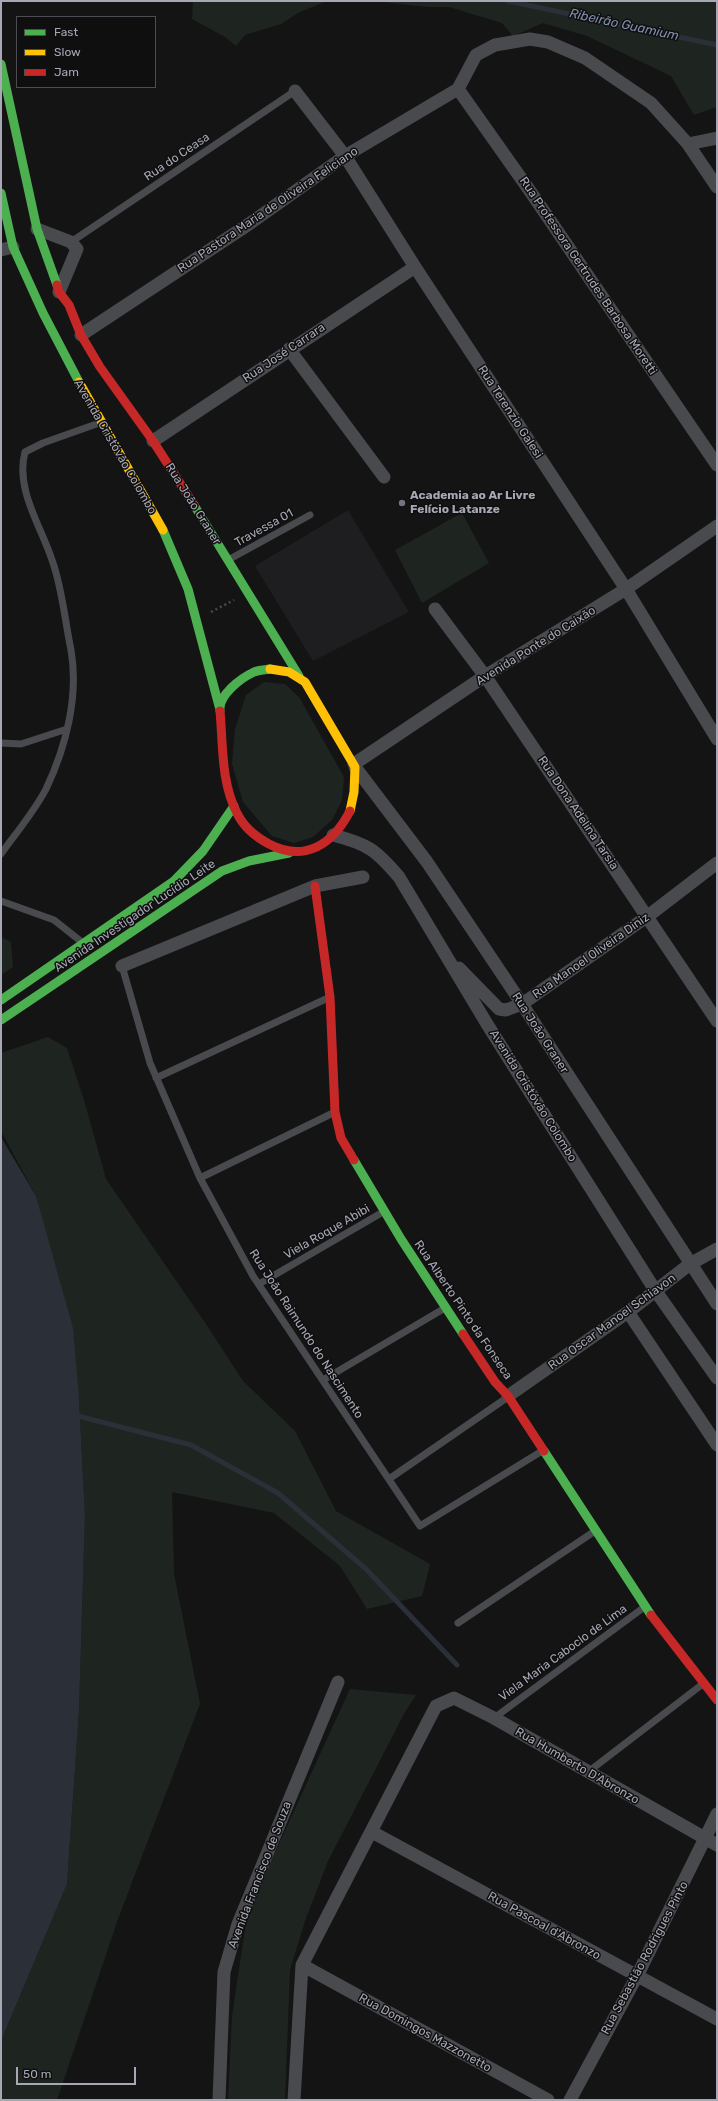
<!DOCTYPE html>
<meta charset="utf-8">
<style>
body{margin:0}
#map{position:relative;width:718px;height:2101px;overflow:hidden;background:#141415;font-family:Rubik,sans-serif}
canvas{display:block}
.frame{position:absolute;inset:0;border:2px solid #a7a8b4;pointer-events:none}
.legend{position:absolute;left:16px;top:16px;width:140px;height:72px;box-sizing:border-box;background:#0f0f10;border:1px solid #4c4c52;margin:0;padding:5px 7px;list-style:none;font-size:12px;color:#a7a8b4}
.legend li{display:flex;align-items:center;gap:8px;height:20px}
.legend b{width:20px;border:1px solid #4c4c52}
.scale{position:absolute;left:16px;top:2067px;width:120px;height:18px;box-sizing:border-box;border:2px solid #a7a8b4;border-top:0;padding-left:5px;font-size:12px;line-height:14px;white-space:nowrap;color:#a7a8b4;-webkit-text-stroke:3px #0f0f10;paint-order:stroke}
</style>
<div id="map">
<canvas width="718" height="2101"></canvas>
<div class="frame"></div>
<ul class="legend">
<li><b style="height:5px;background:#4caf50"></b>Fast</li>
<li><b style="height:5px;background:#ffc107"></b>Slow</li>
<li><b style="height:5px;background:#c62828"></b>Jam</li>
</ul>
<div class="scale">50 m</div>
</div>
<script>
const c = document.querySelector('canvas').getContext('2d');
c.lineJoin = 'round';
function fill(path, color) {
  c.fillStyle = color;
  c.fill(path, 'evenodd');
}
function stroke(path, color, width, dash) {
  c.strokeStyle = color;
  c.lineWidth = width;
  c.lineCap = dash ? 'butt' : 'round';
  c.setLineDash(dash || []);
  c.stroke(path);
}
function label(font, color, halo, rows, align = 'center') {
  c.font = font + ' Rubik,sans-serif';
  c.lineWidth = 3;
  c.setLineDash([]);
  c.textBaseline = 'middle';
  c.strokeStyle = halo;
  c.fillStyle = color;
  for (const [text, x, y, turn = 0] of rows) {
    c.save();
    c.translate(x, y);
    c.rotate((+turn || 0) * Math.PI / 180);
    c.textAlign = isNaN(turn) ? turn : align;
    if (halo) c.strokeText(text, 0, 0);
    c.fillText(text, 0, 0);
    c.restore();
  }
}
fill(new Path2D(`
 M 348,510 L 409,612 L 313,661 L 255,566 Z`), '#1e1e20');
fill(new Path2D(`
 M 193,1 L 327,1 L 298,13 L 281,24 L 245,35 L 236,46 L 225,37 L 192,19 Z
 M 374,1 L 717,1 L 717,107 L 694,115 L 671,76 L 587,36 L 543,23 L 513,36 L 502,23 L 449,7 L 428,7 Z
 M 462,513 L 489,563 L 422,603 L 395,550 Z
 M 264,682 L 285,684 L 299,697 L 344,777 L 342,800 L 332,820 L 313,837 L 294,843 L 272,836 L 243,802 L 232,764 L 235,729 L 246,695 Z
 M 1,937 L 11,942 L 13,967 L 1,975 Z
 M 48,1037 L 67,1048 L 84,1100 L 106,1179 L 206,1324 L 243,1381 L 295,1431 L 336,1511 L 430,1564 L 422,1596 L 367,1609 L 340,1566 L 274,1513 L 172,1492 L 174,1574 L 200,1704 L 118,1919 L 57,2100 L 1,2100 L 1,2041 L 67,1884 L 79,1711 L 85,1515 L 79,1398 L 36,1196 L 1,1131 L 1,1053 Z
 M 350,1689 L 416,1695 L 405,1712 L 328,1861 L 305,1921 L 290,1970 L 285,2100 L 228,2100 L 232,2016 L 246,1923 L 272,1859 Z`), '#1e2520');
fill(new Path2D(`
 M 1,1137 L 36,1196 L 73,1328 L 79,1398 L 85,1515 L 79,1711 L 67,1884 L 1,2041 Z`), '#2b2f37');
stroke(new Path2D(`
 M 508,1 L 717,45
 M 74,1415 L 191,1445 L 278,1493 L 366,1569 L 457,1665`), '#2b2f37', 5);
stroke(new Path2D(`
 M 211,612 L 234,600`), '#4a4a4e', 2.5, [2, 3]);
stroke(new Path2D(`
 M 71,242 L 295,91
 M 228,560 L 310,515
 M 1,743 L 21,744 L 67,729
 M 1,854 C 16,833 34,812 46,789 C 66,747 79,696 71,650 C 65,621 62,587 52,560 C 41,526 15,489 25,452 L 43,443 L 102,422
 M 1,901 L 54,920 L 83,943
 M 122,966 L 150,1063 L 200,1178 L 253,1276 L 420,1526 L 542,1451
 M 156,1078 L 328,998
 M 200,1178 L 333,1113
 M 259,1284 L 383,1212
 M 323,1380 L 445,1308
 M 389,1479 L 508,1397
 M 458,1623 L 595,1531
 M 494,1718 L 643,1608
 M 588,1772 L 704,1683`), '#494a4d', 7);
stroke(new Path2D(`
 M 458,89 L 530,191 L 717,465
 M 458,89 L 476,55 L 495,45 L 530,39 L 548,42 L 585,58 L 651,103 L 688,144 L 717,138
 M 295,91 L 345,156 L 415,267 L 626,589 L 717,739
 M 688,144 L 717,187
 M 37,229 L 71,242 L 77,249 L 59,292
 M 1,250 L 13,247
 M 81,335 L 249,224 L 345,156 L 458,89
 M 289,349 L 384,477
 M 153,441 L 415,267
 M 435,609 L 485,676 L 717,1021
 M 354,764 L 485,676 L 626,589 L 717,526
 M 355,767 L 427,862 L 522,1004 L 717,1304
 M 333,835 C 368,844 376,850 399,877 L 487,1024 L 655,1290 L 717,1378
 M 122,966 L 315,886 L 363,877
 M 459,968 L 499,1009 L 506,1010 L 522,1004 L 648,916 L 717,863
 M 628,1312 L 717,1445
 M 508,1396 L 628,1312 L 690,1264 L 717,1249
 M 372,1832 L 717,2019
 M 302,1965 L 548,2100
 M 219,2100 L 224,1972 L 238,1924 L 338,1682
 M 294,2100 L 302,1965 L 436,1706 L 454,1698 L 494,1718 L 717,1845
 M 570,2100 L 637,1976 L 717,1814`), '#494a4d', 13);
stroke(new Path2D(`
 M 1,64 L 37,229 L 57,285
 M 1,193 L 13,247 L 43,313 L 79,382
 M 194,505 L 299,676
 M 163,530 L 188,589 L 219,706
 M 220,711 C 218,695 241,678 254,672 C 259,670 265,670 270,669
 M 1,1000 L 174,881 L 203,851 L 234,806
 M 1,1020 L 222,871 L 249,861 L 289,853
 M 354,1160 L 401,1239 L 463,1334
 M 544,1451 L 651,1615`), '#4caf50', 9);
stroke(new Path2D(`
 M 79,382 L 163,530
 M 270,669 L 289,672 L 305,682 L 355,767 L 354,792 L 350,811`), '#ffc107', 9);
stroke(new Path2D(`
 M 57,285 L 59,292 L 69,305 L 81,335 L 100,367 L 153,441 L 194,505
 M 220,711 C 223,744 221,783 237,813 C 243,826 256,837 269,844 C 305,863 333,844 350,811
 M 315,886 L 330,997 L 335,1112 L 341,1138 L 354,1160
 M 463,1334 L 495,1382 L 508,1396 L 544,1451
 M 651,1615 L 717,1700`), '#c62828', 9);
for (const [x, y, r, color] of [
 [402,503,4,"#74747c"]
]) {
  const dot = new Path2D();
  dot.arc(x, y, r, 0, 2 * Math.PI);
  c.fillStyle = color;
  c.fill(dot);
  stroke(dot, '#0f0f10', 1.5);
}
label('12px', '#a7a8b4', '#0f0f10', [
 ["Rua do Ceasa",177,157,-34],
 ["Rua Pastora Maria de Oliveira Feliciano",268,210,-34],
 ["Rua Professora Gertrudes Barbosa Moretti",588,276,56],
 ["Rua José Carrara",284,353,-34],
 ["Rua Terenzio Galesi",510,412,57],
 ["Avenida Cristóvão Colombo",115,447,60],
 ["Rua João Graner",193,504,58],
 ["Travessa 01",264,528,-29],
 ["Avenida Ponte do Caixão",536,646,-32],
 ["Rua Dona Adelina Tarsia",578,813,56],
 ["Avenida Investigador Lucídio Leite",135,916,-34],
 ["Rua Manoel Oliveira Diniz",591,956,-35],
 ["Rua João Graner",540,1033,57],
 ["Avenida Cristóvão Colombo",533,1096,58],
 ["Viela Roque Abibi",327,1232,-30],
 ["Rua Alberto Pinto da Fonseca",463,1310,56],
 ["Rua Oscar Manoel Schiavon",612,1322,-36],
 ["Rua João Raimundo do Nascimento",306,1334,57],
 ["Viela Maria Caboclo de Lima",563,1653,-36],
 ["Rua Humberto D'Abronzo",577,1766,30],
 ["Avenida Francisco de Souza",260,1875,-69],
 ["Rua Pascoal d'Abronzo",544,1926,29],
 ["Rua Sebastião Rodrigues Pinto",645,1958,-62],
 ["Rua Domingos Mazzonetto",425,2033,29]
]);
label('bold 12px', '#a7a8b4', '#0f0f10', [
 ["Academia ao Ar Livre",410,496],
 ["Felício Latanze",410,510]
], 'left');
label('italic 13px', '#808fad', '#0f0f10', [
 ["Ribeirão Guamium",624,25,12]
]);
</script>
